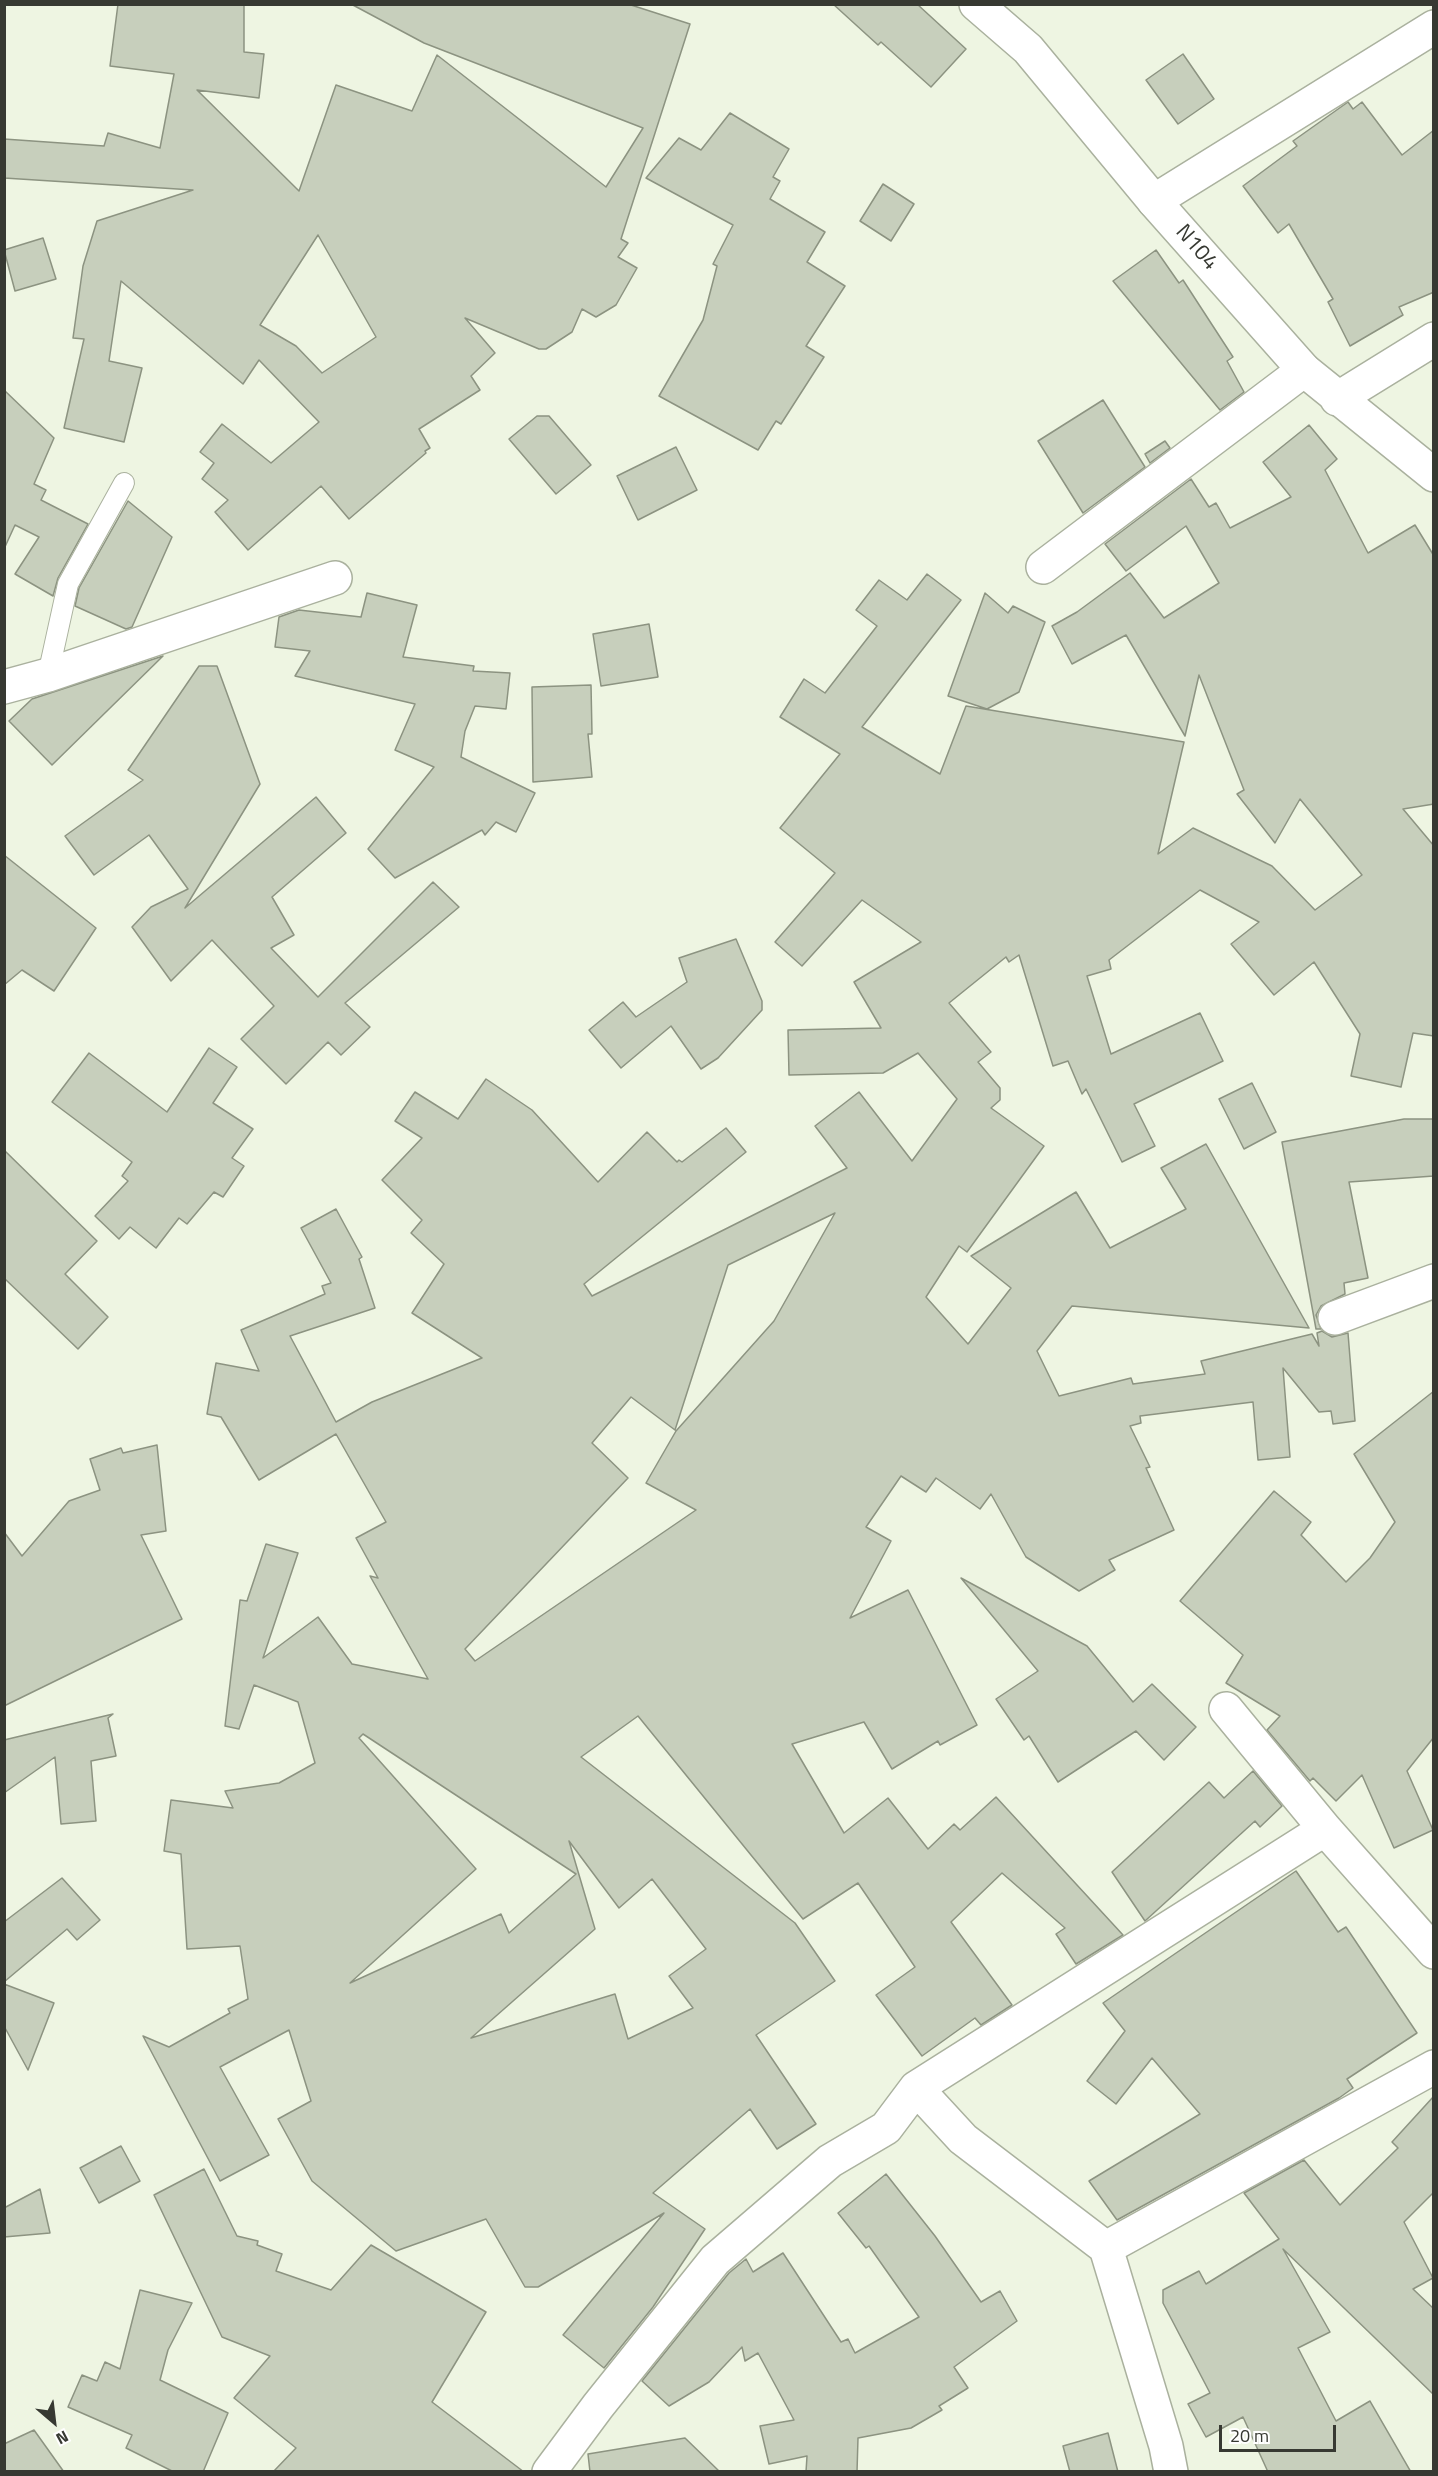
<!DOCTYPE html>
<style>
body{margin:0}
#map{position:relative;width:1438px;height:2476px;overflow:hidden;background:#eef5e2;font-family:"Titillium Web",sans-serif}
canvas{display:block}
.frame{position:absolute;inset:0;border:6px solid #373932;pointer-events:none}
.north{position:absolute;left:24px;top:2392px;width:60px;height:60px;-webkit-text-stroke:4px #fff;paint-order:stroke;rotate:152deg;font-size:16px;font-weight:700;line-height:24px;text-align:center;color:#373932}
.north::after{content:'';display:block;margin:auto;width:21px;height:27px;background:#373932;clip-path:polygon(50% 0,100% 100%,50% 72%,0 100%)}
.scale{position:absolute;left:1219px;top:2425px;width:117px;height:27px;box-sizing:border-box;border:3px solid #373932;border-top:0;padding-left:8px;font-size:18px;line-height:21px;white-space:nowrap;color:#373932;-webkit-text-stroke:4px #fff;paint-order:stroke}
</style>
<div id="map">
<canvas width="1438" height="2476"></canvas>
<div class="frame"></div>
<div class="north">N</div>
<div class="scale">20 m</div>
</div>
<script>
const c = document.querySelector('canvas').getContext('2d');
c.lineJoin = 'round';
function fill(path, color) {
  c.fillStyle = color;
  c.fill(path, 'evenodd');
}
function stroke(path, color, width, dash) {
  c.strokeStyle = color;
  c.lineWidth = width;
  c.lineCap = dash ? 'butt' : 'round';
  c.setLineDash(dash || []);
  c.stroke(path);
}
function label(font, color, halo, rows, align = 'center') {
  c.font = font + ' "Titillium Web",sans-serif';
  c.lineWidth = 4.5;
  c.setLineDash([]);
  c.textBaseline = 'middle';
  c.strokeStyle = halo;
  c.fillStyle = color;
  for (const [text, x, y, turn = 0] of rows) {
    c.save();
    c.translate(x, y);
    c.rotate((+turn || 0) * Math.PI / 180);
    c.textAlign = isNaN(turn) ? turn : align;
    if (halo) c.strokeText(text, 0, 0);
    c.fillText(text, 0, 0);
    c.restore();
  }
}
const building = new Path2D(`
 M 118,4 L 244,4 L 244,52 L 264,54 L 259,98 L 197,90 L 299,191 L 336,85 L 412,111 L 437,55 L 606,187 L 643,128 L 424,43 L 351,4 L 628,4 L 690,24 L 621,239 L 628,243 L 618,257 L 637,268 L 616,305 L 596,317 L 582,309 L 572,332 L 546,349 L 539,349 L 465,318 L 495,353 L 471,376 L 480,390 L 419,429 L 430,448 L 425,451 L 426,453 L 349,519 L 321,486 L 248,550 L 215,512 L 228,500 L 202,479 L 214,463 L 200,452 L 222,424 L 271,463 L 319,422 L 259,360 L 243,384 L 121,281 L 109,361 L 142,368 L 124,442 L 64,428 L 84,339 L 73,338 L 83,266 L 97,221 L 193,190 L 4,178 L 4,139 L 104,146 L 108,133 L 160,148 L 174,74 L 110,66 ZM 318,235 L 376,337 L 322,373 L 296,346 L 260,325 Z
 M 833,4 L 917,4 L 966,49 L 931,87 L 881,42 L 878,45 Z
 M 1183,54 L 1214,99 L 1178,124 L 1146,80 Z
 M 1348,102 L 1353,109 L 1362,102 L 1402,155 L 1434,130 L 1434,292 L 1399,307 L 1403,315 L 1350,346 L 1328,302 L 1333,299 L 1289,224 L 1278,233 L 1243,186 L 1297,146 L 1293,141 Z
 M 730,113 L 789,149 L 773,177 L 780,181 L 770,199 L 825,232 L 807,262 L 845,286 L 806,346 L 824,357 L 781,424 L 776,421 L 758,450 L 659,396 L 703,320 L 717,266 L 713,264 L 733,225 L 646,178 L 679,138 L 701,150 Z
 M 883,184 L 914,204 L 891,241 L 860,221 Z
 M 43,238 L 56,279 L 15,291 L 4,250 Z
 M 1156,250 L 1179,283 L 1183,280 L 1233,357 L 1227,361 L 1244,392 L 1220,410 L 1113,281 Z
 M 4,390 L 54,438 L 34,484 L 46,490 L 41,500 L 88,524 L 58,578 L 53,596 L 15,574 L 39,537 L 15,525 L 4,549 Z
 M 1103,400 L 1145,467 L 1083,513 L 1038,441 Z
 M 537,416 L 549,416 L 591,465 L 556,494 L 509,439 Z
 M 1309,425 L 1337,459 L 1325,470 L 1368,553 L 1415,525 L 1434,556 L 1434,804 L 1403,809 L 1434,846 L 1434,1036 L 1413,1033 L 1401,1087 L 1351,1076 L 1360,1034 L 1314,962 L 1274,995 L 1231,944 L 1259,922 L 1200,890 L 1109,960 L 1111,969 L 1087,976 L 1111,1054 L 1200,1013 L 1223,1061 L 1134,1104 L 1155,1146 L 1122,1162 L 1086,1089 L 1082,1094 L 1068,1061 L 1053,1066 L 1019,955 L 1009,962 L 1006,957 L 949,1003 L 991,1052 L 978,1062 L 1000,1088 L 1000,1100 L 991,1108 L 1044,1146 L 967,1252 L 959,1246 L 926,1297 L 968,1344 L 1011,1288 L 971,1256 L 1076,1192 L 1110,1248 L 1186,1209 L 1161,1168 L 1206,1144 L 1309,1328 L 1072,1306 L 1037,1351 L 1059,1396 L 1131,1378 L 1133,1384 L 1205,1374 L 1201,1361 L 1312,1334 L 1319,1346 L 1317,1333 L 1322,1331 L 1332,1337 L 1348,1333 L 1355,1421 L 1333,1424 L 1331,1411 L 1319,1412 L 1283,1368 L 1290,1457 L 1258,1460 L 1253,1402 L 1140,1416 L 1141,1423 L 1130,1426 L 1150,1467 L 1146,1468 L 1174,1530 L 1109,1560 L 1115,1570 L 1079,1591 L 1026,1557 L 991,1494 L 980,1509 L 936,1478 L 926,1492 L 901,1476 L 866,1527 L 891,1541 L 850,1618 L 908,1590 L 977,1725 L 940,1745 L 938,1741 L 892,1769 L 864,1722 L 792,1744 L 844,1833 L 888,1798 L 928,1849 L 954,1824 L 960,1830 L 996,1797 L 1123,1935 L 1076,1964 L 1056,1934 L 1065,1928 L 1002,1873 L 951,1922 L 1012,2005 L 981,2025 L 975,2018 L 922,2056 L 876,1995 L 915,1967 L 858,1883 L 803,1919 L 638,1716 L 581,1757 L 795,1923 L 835,1981 L 756,2035 L 816,2124 L 777,2149 L 750,2109 L 653,2193 L 705,2229 L 653,2307 L 604,2368 L 563,2335 L 664,2213 L 538,2287 L 525,2287 L 486,2219 L 396,2251 L 312,2181 L 278,2119 L 311,2101 L 289,2030 L 220,2067 L 269,2155 L 220,2181 L 143,2036 L 169,2047 L 230,2013 L 228,2009 L 248,1999 L 240,1946 L 187,1949 L 181,1854 L 164,1851 L 171,1800 L 233,1808 L 225,1791 L 279,1783 L 315,1763 L 298,1702 L 254,1685 L 239,1729 L 225,1726 L 240,1600 L 247,1601 L 266,1544 L 298,1553 L 263,1658 L 318,1617 L 352,1664 L 428,1679 L 370,1576 L 378,1578 L 356,1538 L 386,1522 L 336,1434 L 259,1480 L 221,1417 L 207,1414 L 216,1363 L 259,1371 L 241,1330 L 325,1294 L 322,1286 L 331,1283 L 301,1228 L 336,1209 L 362,1257 L 359,1259 L 375,1308 L 290,1336 L 336,1422 L 372,1402 L 482,1358 L 412,1313 L 444,1264 L 411,1233 L 422,1220 L 382,1180 L 422,1138 L 395,1121 L 415,1092 L 458,1119 L 486,1079 L 532,1110 L 598,1182 L 647,1132 L 677,1162 L 679,1160 L 682,1162 L 726,1128 L 746,1152 L 584,1284 L 592,1296 L 847,1168 L 815,1126 L 859,1092 L 912,1161 L 957,1099 L 918,1053 L 883,1073 L 789,1075 L 788,1030 L 881,1028 L 854,982 L 921,942 L 862,900 L 802,966 L 775,942 L 835,873 L 780,828 L 840,754 L 780,717 L 804,679 L 825,693 L 877,626 L 856,610 L 879,580 L 907,600 L 927,574 L 961,600 L 862,727 L 940,774 L 966,706 L 1184,742 L 1158,854 L 1193,828 L 1272,866 L 1315,910 L 1362,875 L 1300,799 L 1275,843 L 1237,794 L 1244,790 L 1199,675 L 1185,736 L 1126,635 L 1072,664 L 1052,626 L 1077,612 L 1130,573 L 1164,618 L 1219,583 L 1186,526 L 1126,571 L 1105,544 L 1191,479 L 1209,507 L 1216,503 L 1230,528 L 1291,497 L 1263,462 ZM 835,1213 L 774,1321 L 676,1431 L 646,1483 L 696,1510 L 475,1661 L 465,1649 L 628,1478 L 592,1443 L 631,1397 L 675,1430 L 728,1265 ZM 363,1734 L 576,1874 L 509,1933 L 501,1914 L 350,1983 L 476,1869 L 359,1738 ZM 569,1841 L 619,1908 L 652,1879 L 706,1949 L 669,1976 L 693,2008 L 628,2039 L 615,1994 L 471,2038 L 595,1929 Z
 M 1165,441 L 1170,448 L 1150,463 L 1145,454 Z
 M 676,447 L 697,490 L 638,520 L 617,476 Z
 M 128,501 L 172,537 L 132,627 L 126,629 L 75,606 L 79,588 Z
 M 367,593 L 417,605 L 403,657 L 474,666 L 473,671 L 510,673 L 506,709 L 475,706 L 465,731 L 461,757 L 535,793 L 516,832 L 496,822 L 485,835 L 482,830 L 395,878 L 368,849 L 434,767 L 395,750 L 415,704 L 295,676 L 310,651 L 275,647 L 279,617 L 299,610 L 361,617 Z
 M 985,593 L 1008,613 L 1013,606 L 1045,622 L 1019,692 L 987,709 L 948,696 Z
 M 649,624 L 658,677 L 601,686 L 593,634 Z
 M 163,656 L 52,765 L 9,721 L 32,699 Z
 M 199,666 L 217,666 L 260,784 L 185,908 L 316,797 L 346,833 L 272,897 L 294,935 L 271,948 L 318,997 L 433,882 L 459,907 L 345,1003 L 370,1027 L 341,1055 L 328,1042 L 286,1084 L 241,1039 L 274,1006 L 212,940 L 171,981 L 132,927 L 151,907 L 188,889 L 149,835 L 94,875 L 65,836 L 143,780 L 128,770 Z
 M 591,685 L 592,734 L 588,734 L 592,777 L 533,782 L 532,687 Z
 M 4,855 L 96,928 L 54,991 L 22,970 L 4,985 Z
 M 736,939 L 762,1001 L 762,1010 L 718,1058 L 701,1069 L 671,1026 L 621,1068 L 589,1030 L 623,1002 L 636,1017 L 687,982 L 679,958 Z
 M 209,1048 L 237,1067 L 213,1103 L 253,1129 L 232,1158 L 244,1166 L 223,1197 L 214,1192 L 187,1224 L 179,1218 L 156,1248 L 130,1227 L 119,1239 L 95,1216 L 128,1181 L 122,1176 L 132,1162 L 52,1102 L 89,1053 L 167,1112 Z
 M 1252,1083 L 1276,1132 L 1244,1149 L 1219,1099 Z
 M 1404,1119 L 1434,1119 L 1434,1176 L 1349,1182 L 1368,1278 L 1344,1283 L 1345,1294 L 1321,1306 L 1316,1315 L 1321,1329 L 1316,1329 L 1282,1142 Z
 M 4,1150 L 97,1241 L 65,1274 L 108,1317 L 78,1349 L 4,1278 Z
 M 1434,1391 L 1434,1737 L 1407,1771 L 1433,1830 L 1394,1848 L 1362,1775 L 1336,1801 L 1313,1778 L 1310,1781 L 1267,1730 L 1280,1716 L 1226,1683 L 1243,1655 L 1180,1601 L 1274,1491 L 1311,1522 L 1301,1535 L 1346,1582 L 1370,1558 L 1395,1522 L 1354,1454 Z
 M 157,1445 L 166,1531 L 141,1535 L 182,1619 L 4,1706 L 4,1532 L 22,1556 L 69,1501 L 100,1490 L 90,1459 L 121,1448 L 123,1453 Z
 M 961,1578 L 1087,1646 L 1133,1702 L 1152,1684 L 1196,1727 L 1164,1760 L 1136,1731 L 1058,1782 L 1029,1736 L 1024,1740 L 996,1699 L 1038,1671 Z
 M 113,1714 L 108,1718 L 116,1756 L 91,1761 L 96,1821 L 61,1824 L 55,1757 L 4,1793 L 4,1740 Z
 M 1253,1771 L 1282,1806 L 1260,1827 L 1255,1821 L 1145,1921 L 1112,1872 L 1209,1782 L 1224,1798 Z
 M 1296,1871 L 1338,1932 L 1346,1927 L 1417,2033 L 1347,2079 L 1353,2088 L 1339,2098 L 1117,2220 L 1089,2181 L 1200,2114 L 1152,2058 L 1116,2104 L 1087,2081 L 1125,2031 L 1103,2003 Z
 M 62,1878 L 100,1920 L 77,1940 L 67,1929 L 4,1982 L 4,1922 Z
 M 4,1984 L 54,2003 L 28,2070 L 4,2026 Z
 M 1434,2096 L 1434,2192 L 1404,2222 L 1433,2278 L 1413,2289 L 1434,2309 L 1434,2395 L 1283,2249 L 1330,2332 L 1298,2348 L 1336,2421 L 1370,2401 L 1411,2472 L 1268,2472 L 1243,2417 L 1206,2437 L 1188,2404 L 1210,2393 L 1163,2303 L 1163,2290 L 1199,2271 L 1206,2284 L 1279,2239 L 1244,2193 L 1304,2160 L 1340,2205 L 1398,2148 L 1392,2142 Z
 M 121,2146 L 140,2181 L 99,2203 L 80,2168 Z
 M 204,2169 L 237,2236 L 258,2241 L 257,2245 L 282,2254 L 276,2271 L 331,2290 L 371,2245 L 486,2312 L 432,2402 L 524,2472 L 273,2472 L 296,2448 L 234,2398 L 270,2356 L 222,2337 L 154,2195 Z
 M 886,2174 L 935,2236 L 981,2302 L 1000,2291 L 1017,2321 L 954,2367 L 968,2388 L 939,2406 L 942,2410 L 911,2428 L 858,2438 L 857,2472 L 806,2472 L 807,2456 L 769,2464 L 760,2426 L 794,2420 L 758,2353 L 745,2361 L 742,2347 L 709,2382 L 669,2406 L 642,2381 L 729,2273 L 746,2259 L 753,2272 L 783,2253 L 841,2342 L 848,2339 L 855,2353 L 919,2317 L 869,2246 L 866,2248 L 838,2213 Z
 M 40,2189 L 50,2233 L 4,2237 L 4,2208 Z
 M 140,2290 L 192,2303 L 168,2350 L 160,2380 L 228,2413 L 203,2472 L 174,2472 L 126,2448 L 132,2435 L 68,2407 L 82,2375 L 97,2381 L 105,2362 L 120,2369 Z
 M 34,2430 L 64,2472 L 4,2472 L 4,2444 Z
 M 1108,2433 L 1118,2472 L 1070,2472 L 1063,2446 Z
 M 685,2438 L 720,2472 L 590,2472 L 588,2454 Z`);
fill(building, '#c7cfbc');
stroke(building, '#8c9381', 1.5);
const lane = new Path2D(`
 M 48,675 L 68,584 L 124,483`);
const street = new Path2D(`
 M 1154,201 L 1434,27
 M 1337,399 L 1434,339
 M 1043,567 L 1304,370
 M 4,687 L 48,675 L 335,578
 M 1335,1318 L 1434,1281
 M 1226,1709 L 1325,1829 L 1434,1952
 M 916,2088 L 963,2139 L 1106,2248 L 1166,2446 L 1171,2472
 M 1106,2248 L 1434,2067
 M 549,2472 L 598,2406 L 715,2260 L 830,2161 L 886,2128 L 916,2088 L 1325,1829`);
const secondary = new Path2D(`
 M 976,4 L 1028,49 L 1154,201 L 1304,370 L 1434,475`);
stroke(lane, '#aab19e', 22);
stroke(street, '#aab19e', 36);
stroke(secondary, '#aab19e', 36);
stroke(lane, '#fff', 20);
stroke(street, '#fff', 33);
stroke(secondary, '#fff', 33);
label('22px', '#373932', '#fff', [
 ["N104",1196,248,49]
]);
</script>
